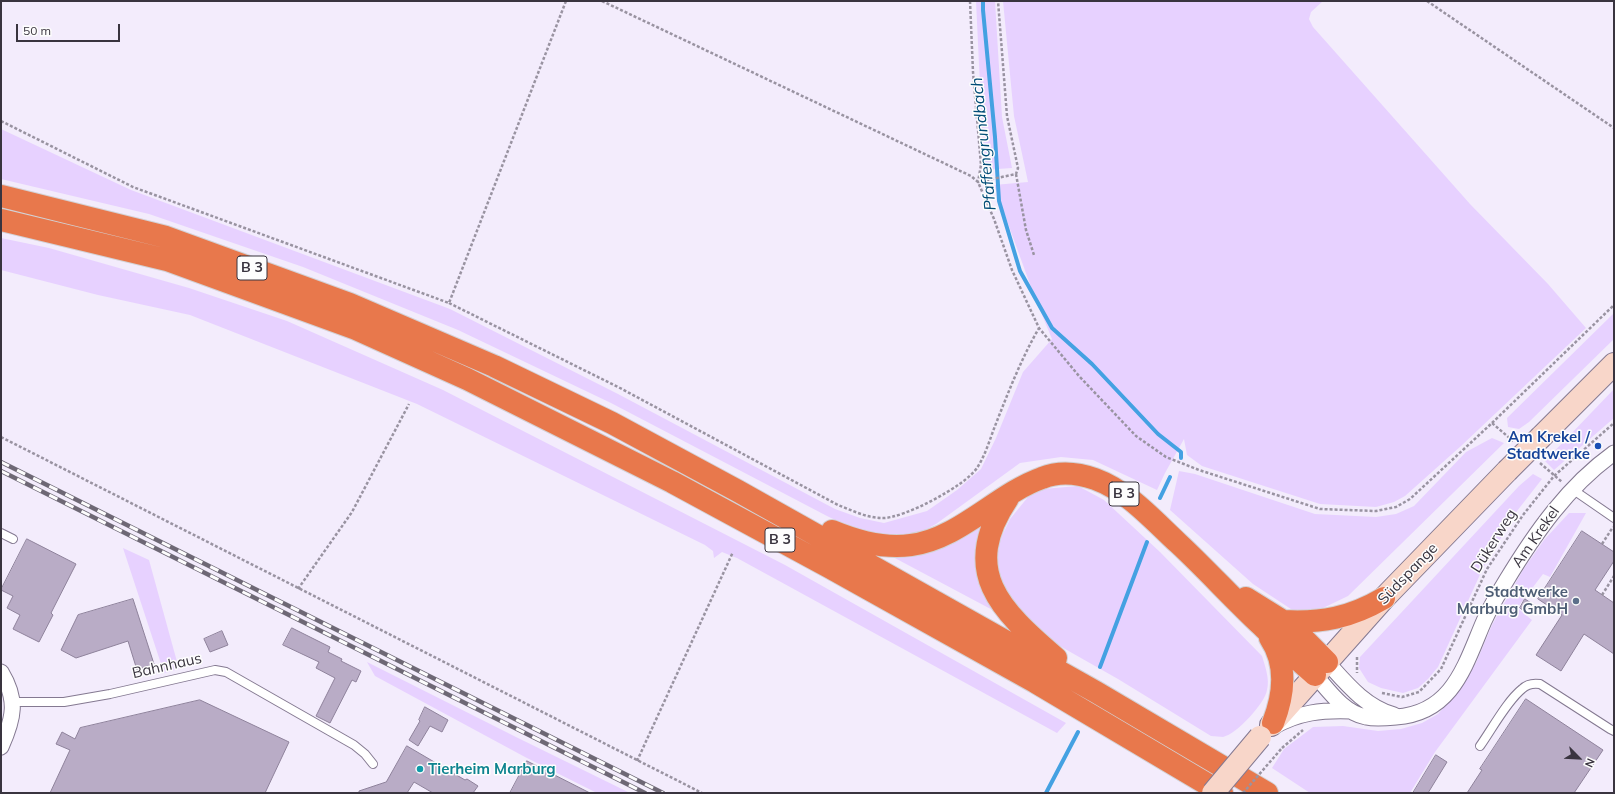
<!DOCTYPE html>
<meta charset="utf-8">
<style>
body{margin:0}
#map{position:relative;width:1615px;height:794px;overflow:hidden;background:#f3ecfc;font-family:Mulish,sans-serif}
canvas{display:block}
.frame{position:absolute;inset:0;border:2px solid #39343f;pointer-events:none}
.north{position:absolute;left:1559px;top:738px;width:40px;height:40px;-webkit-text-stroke:3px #fdfdfd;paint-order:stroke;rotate:114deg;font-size:11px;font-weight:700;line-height:16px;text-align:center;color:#39343f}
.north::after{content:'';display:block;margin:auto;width:14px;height:18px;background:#39343f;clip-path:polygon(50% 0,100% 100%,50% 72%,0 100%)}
.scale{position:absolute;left:16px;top:24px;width:104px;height:18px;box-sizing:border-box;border:2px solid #39343f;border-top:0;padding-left:5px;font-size:12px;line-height:14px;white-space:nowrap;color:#39343f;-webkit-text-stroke:3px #fdfdfd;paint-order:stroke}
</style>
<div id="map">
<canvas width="1615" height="794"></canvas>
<div class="frame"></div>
<div class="north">N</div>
<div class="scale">50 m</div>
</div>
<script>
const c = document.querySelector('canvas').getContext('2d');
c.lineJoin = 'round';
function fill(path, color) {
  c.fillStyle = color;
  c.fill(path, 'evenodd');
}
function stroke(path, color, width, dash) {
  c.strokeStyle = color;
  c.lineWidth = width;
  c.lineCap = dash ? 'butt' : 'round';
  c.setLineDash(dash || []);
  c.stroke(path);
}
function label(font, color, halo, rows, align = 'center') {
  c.font = font + ' Mulish,sans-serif';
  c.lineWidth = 3;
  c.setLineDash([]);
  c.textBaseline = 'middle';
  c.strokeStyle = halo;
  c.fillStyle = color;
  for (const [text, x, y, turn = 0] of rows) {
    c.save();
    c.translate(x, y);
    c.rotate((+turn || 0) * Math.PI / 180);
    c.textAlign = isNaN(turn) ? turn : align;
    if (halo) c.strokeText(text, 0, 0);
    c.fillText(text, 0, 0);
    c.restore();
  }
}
fill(new Path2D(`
 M 976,1 L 995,1 L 1002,117 L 1012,168 L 984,170 Z
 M 1003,1 L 1323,1 L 1311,12 L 1309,19 L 1313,27 L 1470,204 L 1548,284 L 1586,328 L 1461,446 L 1405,496 L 1394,502 L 1376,507 L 1320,504 L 1202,466 L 1187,455 L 1184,439 L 1165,473 L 1157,490 L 1093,460 L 1061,457 L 1020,463 L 936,524 L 916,535 L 891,539 L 856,530 L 827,516 L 611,403 L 458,330 L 303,267 L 149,214 L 1,179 L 1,129 L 131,190 L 450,309 L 618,394 L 835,509 L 860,518 L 884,523 L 927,511 L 957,490 L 981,469 L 996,438 L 1023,372 L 1052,339 L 1035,298 L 994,185 L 1028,182 L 1014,116 Z
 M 1,238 L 49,248 L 189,288 L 287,321 L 443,390 L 785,565 L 1066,723 L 1057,733 L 737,558 L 722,552 L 714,558 L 713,551 L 705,545 L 417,404 L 190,315 L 98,295 L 1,270 Z
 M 1614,313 L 1614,339 L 1529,422 L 1519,429 L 1508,427 L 1507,418 Z
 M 1614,389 L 1614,418 L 1554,470 L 1545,461 Z
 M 1492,438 L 1504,443 L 1348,596 L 1321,609 L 1297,613 L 1253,584 L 1170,510 L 1179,471 L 1195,474 L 1315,514 L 1376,517 L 1396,514 L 1414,506 L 1466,452 Z
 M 1533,474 L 1542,479 L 1517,511 L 1483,568 L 1438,667 L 1428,679 L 1418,688 L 1403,693 L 1381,688 L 1368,682 L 1359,668 L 1360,657 L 1519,486 Z
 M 1078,486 L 1104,500 L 1160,552 L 1262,656 C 1265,666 1270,679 1267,690 C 1265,703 1237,734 1223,737 C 1220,737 1215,736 1211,736 L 1118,679 L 1058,645 L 1012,602 L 1000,586 L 996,562 L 1000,540 L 1010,519 L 1028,497 L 1043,489 Z
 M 991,511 L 985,540 L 1002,615 L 891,556 Z
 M 1569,513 L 1586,513 L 1550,577 L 1543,574 L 1517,608 L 1532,620 L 1435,752 L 1410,793 L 1310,793 L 1272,768 L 1284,749 L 1313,727 L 1343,726 L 1378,731 L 1401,729 L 1422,723 L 1438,714 L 1461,688 L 1476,663 L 1492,625 L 1523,570 L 1544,540 Z
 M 123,548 L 149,560 L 179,669 L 164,673 Z
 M 367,662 L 516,737 L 630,793 L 597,793 L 525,757 L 375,676 Z`), '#e7d1ff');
stroke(new Path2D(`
 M 983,1 L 983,10 L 995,137 L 999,201 L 1020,271 L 1052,328 L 1092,364 L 1158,434 L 1181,452 L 1181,458
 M 1160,498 L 1170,477
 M 1100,667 L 1147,542
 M 1046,793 L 1078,732`), '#44a1e2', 4);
const building = new Path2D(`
 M 1582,531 L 1614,552 L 1614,561 L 1595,590 L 1614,603 L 1614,654 L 1584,634 L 1561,671 L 1536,655 L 1562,615 L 1538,599 Z
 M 27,539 L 76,564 L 51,613 L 53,615 L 39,642 L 13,629 L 20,615 L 7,608 L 13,596 L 1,590 Z
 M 133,599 L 154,664 L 137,670 L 128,641 L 76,658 L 61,650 L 78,615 Z
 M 1525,599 L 1534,605 L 1528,614 L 1520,608 Z
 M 292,628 L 330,647 L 328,652 L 342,659 L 341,661 L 361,671 L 356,682 L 352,680 L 330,723 L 316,716 L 335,678 L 316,668 L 319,662 L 283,645 Z
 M 222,631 L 228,645 L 210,652 L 204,639 Z
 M 1526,699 L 1603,750 L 1574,793 L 1467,793 L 1482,770 L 1480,769 Z
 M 200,700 L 289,742 L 265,793 L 50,793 L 70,750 L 56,744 L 62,732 L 75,739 L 80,728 Z
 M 425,707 L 448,720 L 442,732 L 430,726 L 418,746 L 409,740 L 420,721 L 419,720 Z
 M 407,746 L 465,780 L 467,779 L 478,786 L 473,793 L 433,793 L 414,782 L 407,793 L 359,793 L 359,791 L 386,782 Z
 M 1436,755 L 1447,762 L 1428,793 L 1413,793 Z
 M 527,761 L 590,793 L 510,793 Z`);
fill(building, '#b9acc6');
stroke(building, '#8e829b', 1);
const lane = new Path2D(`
 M 1572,489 L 1614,518
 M 1,533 L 13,539
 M 13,702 L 64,702 L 110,694 L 215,670 L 226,672 L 354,745 L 365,754 L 373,764
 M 1480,746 C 1492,729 1507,701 1522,689 C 1527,684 1533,683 1540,684 L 1610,729 L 1614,731`);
const street = new Path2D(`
 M 1327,662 C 1346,683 1365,707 1394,715
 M 1,672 C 18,700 14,718 1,747
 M 1315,675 C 1329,691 1344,713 1366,717 C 1375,719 1386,718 1396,717 C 1453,713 1465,665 1484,621 C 1490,608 1498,594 1506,581 C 1535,533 1568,486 1614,453
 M 1273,727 C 1299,712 1322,710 1351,711`);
const secondary = new Path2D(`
 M 1541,437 L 1614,364
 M 1271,725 L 1384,598 L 1507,471`);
const highway = new Path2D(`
 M 1,196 L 166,237 L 350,304 L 494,366 L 612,423 L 738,491 L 1096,692 L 1267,793
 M 1,220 L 167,260 L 356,329 L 467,379 L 672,482 L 829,567 L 1035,682 L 1222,793
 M 1008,498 C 959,571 1000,610 1056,658
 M 832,531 C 856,541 884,549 911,545 C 959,539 997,494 1042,478 C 1059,471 1078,473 1095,479 C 1128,491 1153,520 1178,543 C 1207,570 1233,599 1262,626 C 1279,643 1297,659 1315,675
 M 1246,598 L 1283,621 L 1304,639 L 1327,662
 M 1283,621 C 1322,623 1350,618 1384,598
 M 1270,638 C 1288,665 1284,695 1273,723`);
stroke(lane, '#847991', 10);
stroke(street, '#847991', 17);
stroke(secondary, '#847991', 24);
stroke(highway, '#d3d2d5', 24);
stroke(new Path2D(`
 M 602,1 L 971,176 L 978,182 L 994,219 L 1012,270 L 1039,328 L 1079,376 L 1136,436 L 1166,457 L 1199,470 L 1320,509 L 1376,511 L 1396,507 L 1410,499 L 1492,423 L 1513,441
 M 970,1 L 973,72 L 981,165 L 978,182 L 1016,174 L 1018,168 L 1007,116 L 998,1
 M 1427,1 L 1614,128
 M 1,121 L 133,187 L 449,303 L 566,1
 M 1016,174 L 1026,230 L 1034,255
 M 449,303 L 620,388 L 838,505 C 851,510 867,518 882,518 C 903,519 965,486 977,468 C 985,456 990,439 995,426 C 1008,393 1021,359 1039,328
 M 1492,423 L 1614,305
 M 1,437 L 702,793
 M 1540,463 L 1562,482
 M 1602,544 L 1613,527
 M 298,589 L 352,512 L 409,404
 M 1602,595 L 1614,576
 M 1357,657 L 1357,673
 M 1382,693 L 1402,697 L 1419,692 L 1441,669 L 1487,569 L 1523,515 L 1554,476 L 1614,423
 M 1282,748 L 1303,730
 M 637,761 L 733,552`), '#9993a1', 2.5, [3, 2]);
stroke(lane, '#fff', 8);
stroke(street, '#fff', 15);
stroke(secondary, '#f8d6c9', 22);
stroke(highway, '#e8784c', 22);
const rail = new Path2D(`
 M 1,462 L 663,793
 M 1,471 L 645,793`);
stroke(rail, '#6e6875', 4.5);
stroke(rail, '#fdfdfd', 3, [9]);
const secondaryBridge = new Path2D(`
 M 1507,471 L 1541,437
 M 1213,793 L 1260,737`);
stroke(secondaryBridge, '#847991', 24, []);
stroke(new Path2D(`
 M 1243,793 L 1282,748`), '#9993a1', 2.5, [3, 2]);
stroke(secondaryBridge, '#f8d6c9', 22);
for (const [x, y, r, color] of [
 [1598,446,4,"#1a4fb4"],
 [1576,601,4,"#5c6f8a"],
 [420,769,4,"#0f9aa8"]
]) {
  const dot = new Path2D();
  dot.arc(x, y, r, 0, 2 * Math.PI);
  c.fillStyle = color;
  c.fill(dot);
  stroke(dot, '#fdfdfd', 1.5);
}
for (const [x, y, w] of [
 [252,268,30],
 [1124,494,30],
 [780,540,30]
]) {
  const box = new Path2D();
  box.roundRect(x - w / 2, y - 12, w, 24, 3);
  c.fillStyle = '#fdfdfd';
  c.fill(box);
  stroke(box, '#39343f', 1);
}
label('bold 14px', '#39343f', null, [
 ["B 3",252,268],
 ["B 3",1124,494],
 ["B 3",780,540]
]);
label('bold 15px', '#164399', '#fdfdfd', [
 ["Am Krekel /",1590,437],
 ["Stadtwerke",1590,454]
], 'right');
label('15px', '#39343f', '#fdfdfd', [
 ["Am Krekel",1536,537,-55],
 ["Dükerweg",1494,541,-58],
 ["Südspange",1408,574,-46],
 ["Bahnhaus",167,666,-13]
]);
label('bold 15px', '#4e5e75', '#fdfdfd', [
 ["Stadtwerke",1568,592],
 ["Marburg GmbH",1568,609]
], 'right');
label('bold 15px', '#0d838f', '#fdfdfd', [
 ["Tierheim Marburg",428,769]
], 'left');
label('italic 16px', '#014c77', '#fdfdfd', [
 ["Pfaffengrundbach",984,144,-96]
]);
</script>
